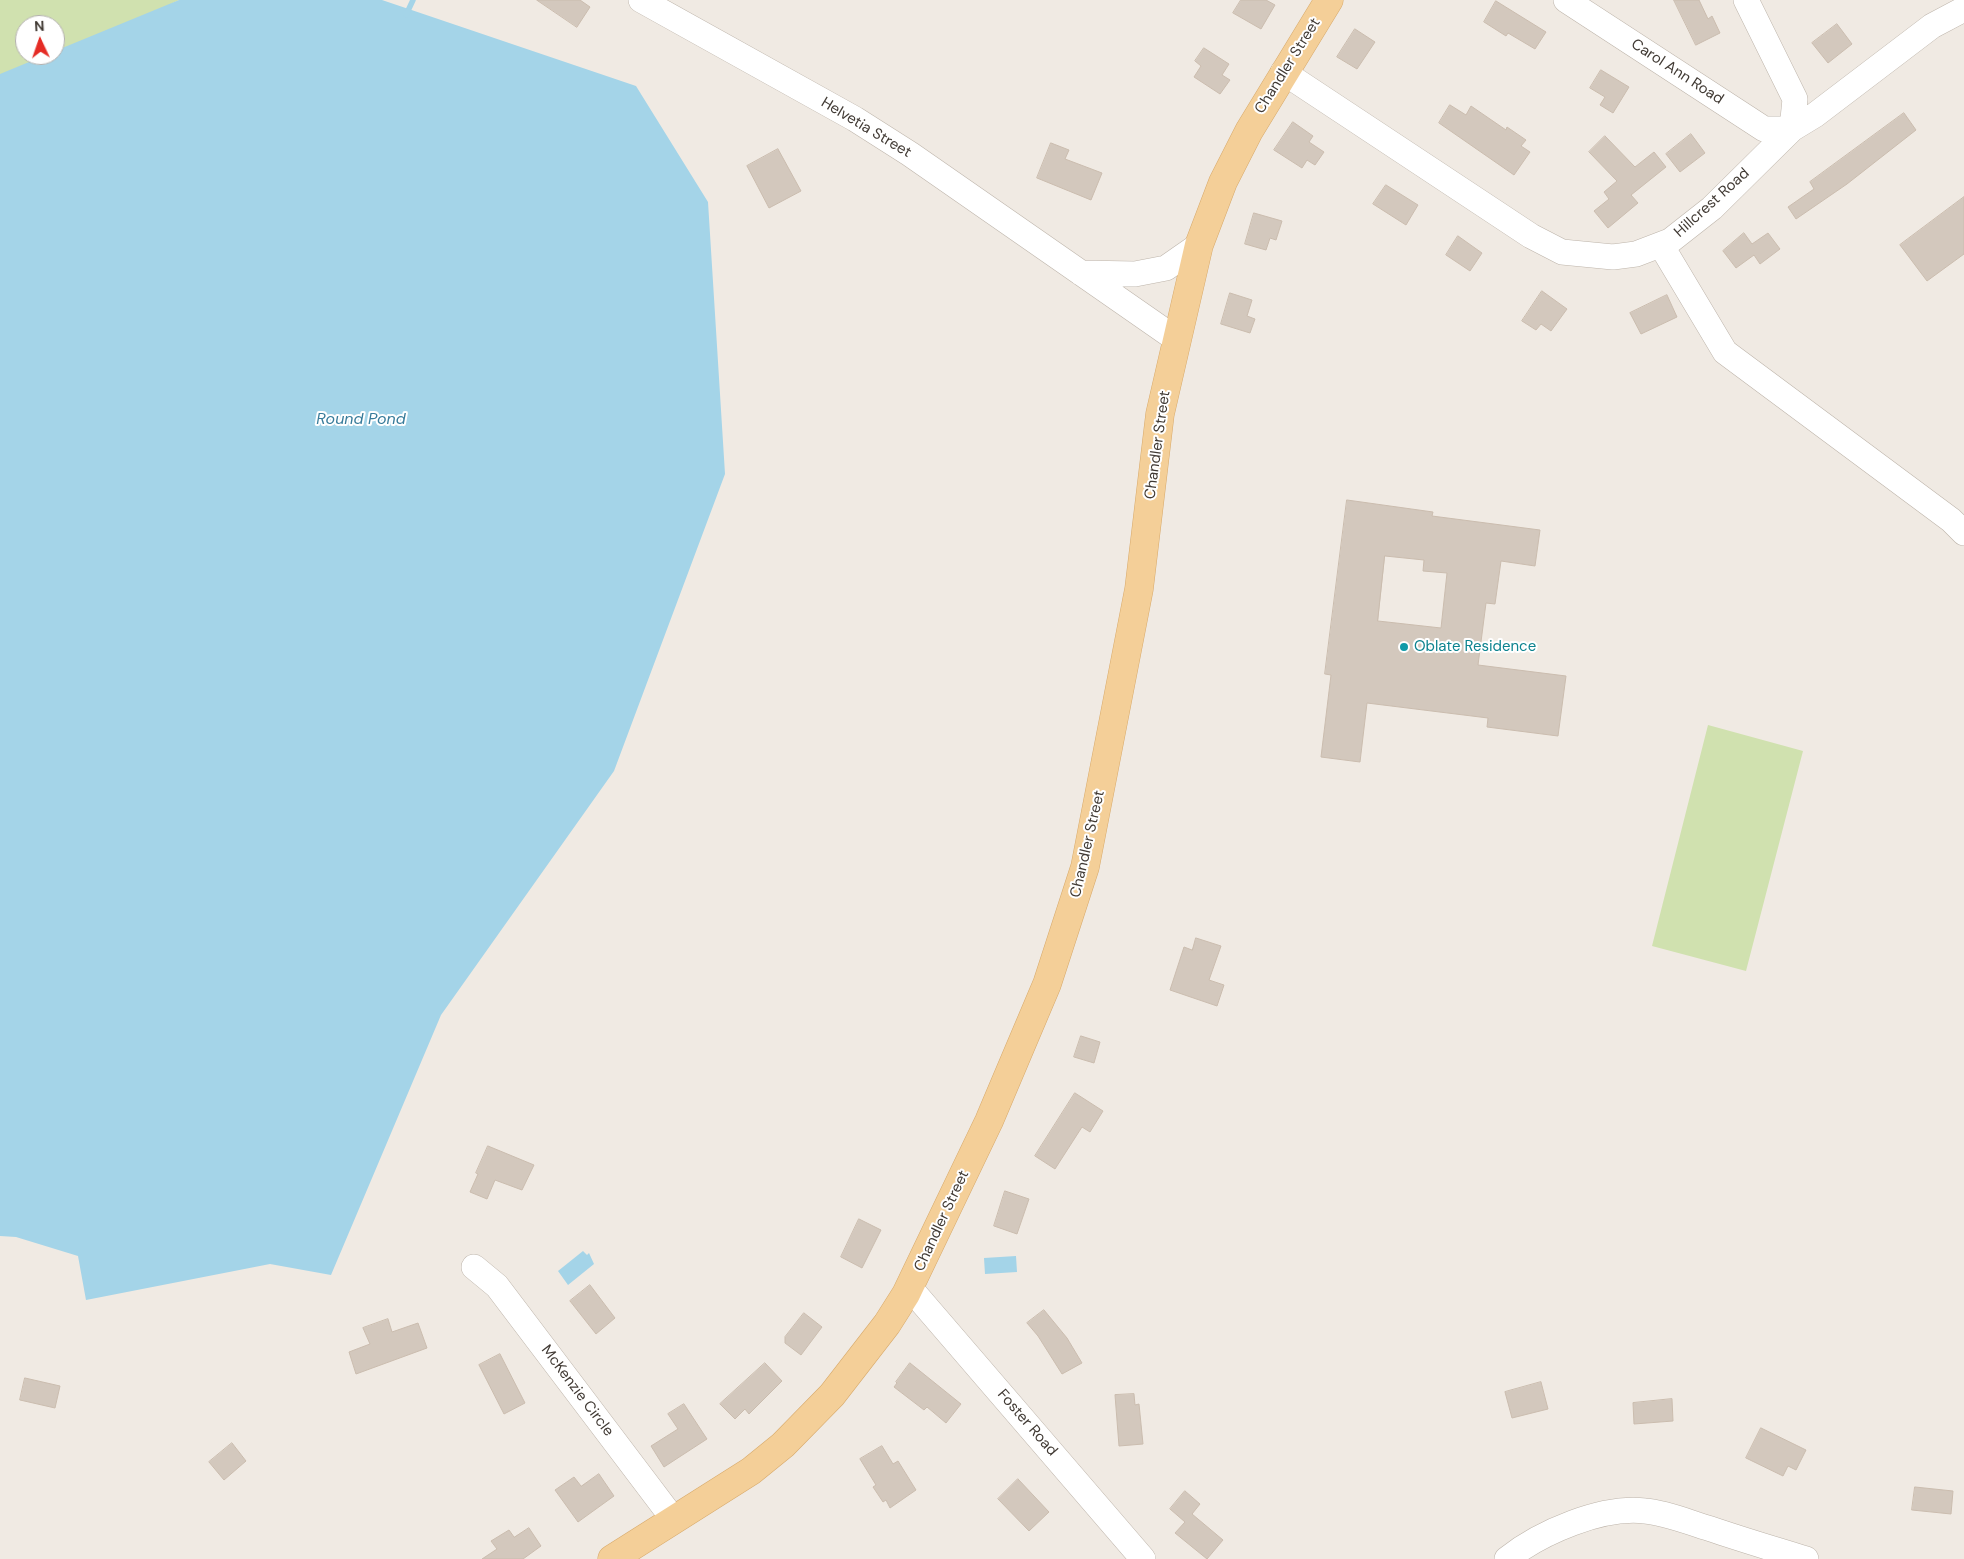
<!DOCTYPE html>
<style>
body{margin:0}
#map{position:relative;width:1964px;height:1559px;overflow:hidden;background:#f0eae3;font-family:"DM Sans",sans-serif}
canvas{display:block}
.north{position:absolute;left:15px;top:15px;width:50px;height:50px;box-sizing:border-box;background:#fff;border:1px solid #b3b0ae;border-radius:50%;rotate:357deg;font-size:14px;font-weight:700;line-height:20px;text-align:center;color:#413a34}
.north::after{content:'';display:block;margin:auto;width:18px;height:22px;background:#e52c25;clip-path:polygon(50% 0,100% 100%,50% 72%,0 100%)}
</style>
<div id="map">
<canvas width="1964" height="1559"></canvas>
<div class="north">N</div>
</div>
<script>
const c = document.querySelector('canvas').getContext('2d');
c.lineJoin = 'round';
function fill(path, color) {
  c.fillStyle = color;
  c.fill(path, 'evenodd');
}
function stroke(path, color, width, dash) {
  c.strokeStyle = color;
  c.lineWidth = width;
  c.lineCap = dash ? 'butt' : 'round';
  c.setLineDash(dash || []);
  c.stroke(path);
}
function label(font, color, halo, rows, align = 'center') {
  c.font = font + ' "DM Sans",sans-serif';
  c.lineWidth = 4;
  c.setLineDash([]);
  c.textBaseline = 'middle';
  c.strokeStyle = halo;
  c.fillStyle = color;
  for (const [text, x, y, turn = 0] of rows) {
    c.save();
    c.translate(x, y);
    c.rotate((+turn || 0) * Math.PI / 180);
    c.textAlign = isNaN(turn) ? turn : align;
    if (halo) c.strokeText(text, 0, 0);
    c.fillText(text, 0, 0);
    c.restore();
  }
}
fill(new Path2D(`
 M 0,0 L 179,0 L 0,88 ZM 25,25 L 55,25 L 55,55 L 25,55 Z
 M 1708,725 L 1803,751 L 1746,971 L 1652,946 Z`), '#d0e1af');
fill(new Path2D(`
 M 179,0 L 382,0 L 636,86 L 708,202 L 725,474 L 614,771 L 441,1015 L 331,1275 L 270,1264 L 86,1300 L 78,1256 L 16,1237 L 0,1236 L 0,74 L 46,55 L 55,55 L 55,51 Z
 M 583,1251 L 587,1255 L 589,1253 L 594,1264 L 568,1285 L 558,1271 Z
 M 1016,1256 L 1017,1272 L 985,1274 L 984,1258 Z`), '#a4d4e8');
stroke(new Path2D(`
 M 406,15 L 413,0`), '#a4d4e8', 5.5);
const building = new Path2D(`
 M 537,0 L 580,0 L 590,7 L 577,27 Z
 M 1241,0 L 1266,0 L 1275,5 L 1261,29 L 1233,13 Z
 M 1674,0 L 1699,0 L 1708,19 L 1712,16 L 1720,33 L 1696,45 Z
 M 1496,1 L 1546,32 L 1535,49 L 1508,33 L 1506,36 L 1484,22 Z
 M 1837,24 L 1852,44 L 1828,63 L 1812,43 Z
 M 1355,29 L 1375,42 L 1357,69 L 1337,57 Z
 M 1204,48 L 1229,64 L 1222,75 L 1230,80 L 1220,94 L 1194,77 L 1201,66 L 1195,61 Z
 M 1601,70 L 1629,87 L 1613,113 L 1600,105 L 1605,97 L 1590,88 Z
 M 1450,105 L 1466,115 L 1471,106 L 1506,130 L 1507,127 L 1526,140 L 1521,146 L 1530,152 L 1514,175 L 1439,123 Z
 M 1904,113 L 1916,130 L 1847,184 L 1796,219 L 1788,207 L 1814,189 L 1810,182 Z
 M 1293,122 L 1313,136 L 1309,142 L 1324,152 L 1315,165 L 1307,160 L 1302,168 L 1274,150 Z
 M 1691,134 L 1705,153 L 1680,172 L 1666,154 Z
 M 1605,136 L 1635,167 L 1654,152 L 1666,167 L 1631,195 L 1638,203 L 1608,228 L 1594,211 L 1609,199 L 1604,192 L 1617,181 L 1589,152 Z
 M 1051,143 L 1069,150 L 1065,159 L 1102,173 L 1091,200 L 1037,178 Z
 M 778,149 L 801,191 L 769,208 L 747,166 Z
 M 1386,185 L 1418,205 L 1406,225 L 1373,204 Z
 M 1964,197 L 1964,254 L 1927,281 L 1900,245 Z
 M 1254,213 L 1282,221 L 1276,240 L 1270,238 L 1266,250 L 1245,244 Z
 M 1744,233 L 1752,244 L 1768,233 L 1780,249 L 1760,264 L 1754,255 L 1736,268 L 1723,251 Z
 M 1458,236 L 1482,253 L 1470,271 L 1446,255 Z
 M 1542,291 L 1567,309 L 1551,331 L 1541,324 L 1536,330 L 1522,321 Z
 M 1230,293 L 1252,300 L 1247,316 L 1255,319 L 1250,333 L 1221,324 Z
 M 1667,295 L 1677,317 L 1641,334 L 1630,313 Z
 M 1347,500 L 1433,512 L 1432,516 L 1540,530 L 1535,566 L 1501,561 L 1495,604 L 1486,603 L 1478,665 L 1566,676 L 1558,736 L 1487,727 L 1488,718 L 1367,703 L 1360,762 L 1321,757 L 1331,675 L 1325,674 ZM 1385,556 L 1424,560 L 1423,571 L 1447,573 L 1441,628 L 1378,621 Z
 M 1196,938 L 1221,946 L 1209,980 L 1224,985 L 1217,1006 L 1170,990 L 1184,947 L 1192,950 Z
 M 1081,1036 L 1100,1042 L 1094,1063 L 1074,1057 Z
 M 1075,1093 L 1103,1111 L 1090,1132 L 1082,1127 L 1055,1169 L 1035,1156 Z
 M 488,1146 L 534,1165 L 522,1190 L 495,1180 L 487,1199 L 470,1192 L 478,1174 L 476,1173 Z
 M 1005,1191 L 1029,1199 L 1017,1234 L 994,1226 Z
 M 859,1219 L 881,1230 L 862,1268 L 841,1257 Z
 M 590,1285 L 615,1318 L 596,1334 L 570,1301 Z
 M 1044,1310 L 1067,1338 L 1082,1363 L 1062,1374 L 1038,1336 L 1027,1323 Z
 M 804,1313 L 822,1327 L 801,1355 L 785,1343 L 785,1337 Z
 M 388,1319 L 392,1332 L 418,1323 L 427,1348 L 356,1374 L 349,1352 L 370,1344 L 363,1328 Z
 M 500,1354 L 525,1403 L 504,1414 L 479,1365 Z
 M 765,1363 L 782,1381 L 749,1414 L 745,1409 L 735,1419 L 720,1404 Z
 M 910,1363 L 961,1404 L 946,1423 L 927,1407 L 924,1410 L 894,1387 L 897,1383 L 896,1382 Z
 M 25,1378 L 60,1386 L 55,1408 L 20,1400 Z
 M 1541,1382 L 1548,1409 L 1512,1418 L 1505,1392 Z
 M 1134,1394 L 1135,1405 L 1139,1404 L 1143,1444 L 1119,1446 L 1115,1395 Z
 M 1672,1399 L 1673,1421 L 1634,1424 L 1633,1403 Z
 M 684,1404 L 707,1439 L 664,1467 L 651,1446 L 678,1429 L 668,1414 Z
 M 1761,1428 L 1806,1450 L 1796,1470 L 1788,1466 L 1783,1476 L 1746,1458 Z
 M 232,1443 L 246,1461 L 224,1480 L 209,1462 Z
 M 882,1446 L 893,1464 L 898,1461 L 916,1490 L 890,1508 L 886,1500 L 883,1502 L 873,1487 L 876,1485 L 860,1459 Z
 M 599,1474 L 614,1496 L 578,1522 L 555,1490 L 574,1477 L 581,1486 Z
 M 1018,1479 L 1049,1512 L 1029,1531 L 998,1499 Z
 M 1915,1487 L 1953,1491 L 1951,1514 L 1912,1510 Z
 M 1185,1491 L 1200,1504 L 1192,1514 L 1223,1540 L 1207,1559 L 1175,1533 L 1185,1522 L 1170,1509 Z
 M 529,1528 L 541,1546 L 523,1559 L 482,1559 L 497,1549 L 491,1541 L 509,1530 L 514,1537 Z`);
fill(building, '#d3c8bd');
stroke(building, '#cabcae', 1);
const minor = new Path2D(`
 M 641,0 L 855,119 L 910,154 L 1176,339
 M 1566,0 L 1764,129 L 1792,129 L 1795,99 L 1746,0
 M 1283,72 L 1531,236 L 1562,252 L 1613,257 L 1636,254 L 1670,241 L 1712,208 L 1792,129 L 1815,115 L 1932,26 L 1964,9
 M 1661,245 L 1725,352 L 1951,520 L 1964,533
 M 1081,273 L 1135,274 L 1166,268 L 1199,245
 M 474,1267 L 497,1286 L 674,1520
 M 910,1288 L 1143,1559
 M 1507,1559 C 1541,1532 1602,1506 1645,1511 C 1668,1513 1690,1523 1711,1529 C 1743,1540 1774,1549 1806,1559`);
const major = new Path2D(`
 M 612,1559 L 751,1471 L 783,1445 L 832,1395 L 887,1324 L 906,1294 L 989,1121 L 1047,984 L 1085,867 L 1139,589 L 1160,414 L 1199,245 L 1223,182 L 1249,131 L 1329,0`);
stroke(minor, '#bdb4aa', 26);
stroke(major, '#d7a96a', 29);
stroke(minor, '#fff', 25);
stroke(major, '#f4cf98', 28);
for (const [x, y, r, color] of [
 [1404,647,5,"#0f9aa8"]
]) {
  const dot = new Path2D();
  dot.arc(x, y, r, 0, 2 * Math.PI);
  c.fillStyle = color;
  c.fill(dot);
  stroke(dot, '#fff', 2);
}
label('15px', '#413a34', '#fff', [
 ["Chandler Street",1288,66,-58],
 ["Carol Ann Road",1677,72,33],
 ["Helvetia Street",866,128,31],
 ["Hillcrest Road",1712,203,-42],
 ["Chandler Street",1158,445,-82],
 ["Chandler Street",1088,844,-77],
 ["Chandler Street",942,1221,-65],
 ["McKenzie Circle",577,1391,53],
 ["Foster Road",1027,1423,49]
]);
label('15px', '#0d838f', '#fff', [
 ["Oblate Residence",1414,647]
], 'left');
label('italic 16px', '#377b9a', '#fff', [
 ["Round Pond",361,420]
]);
</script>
